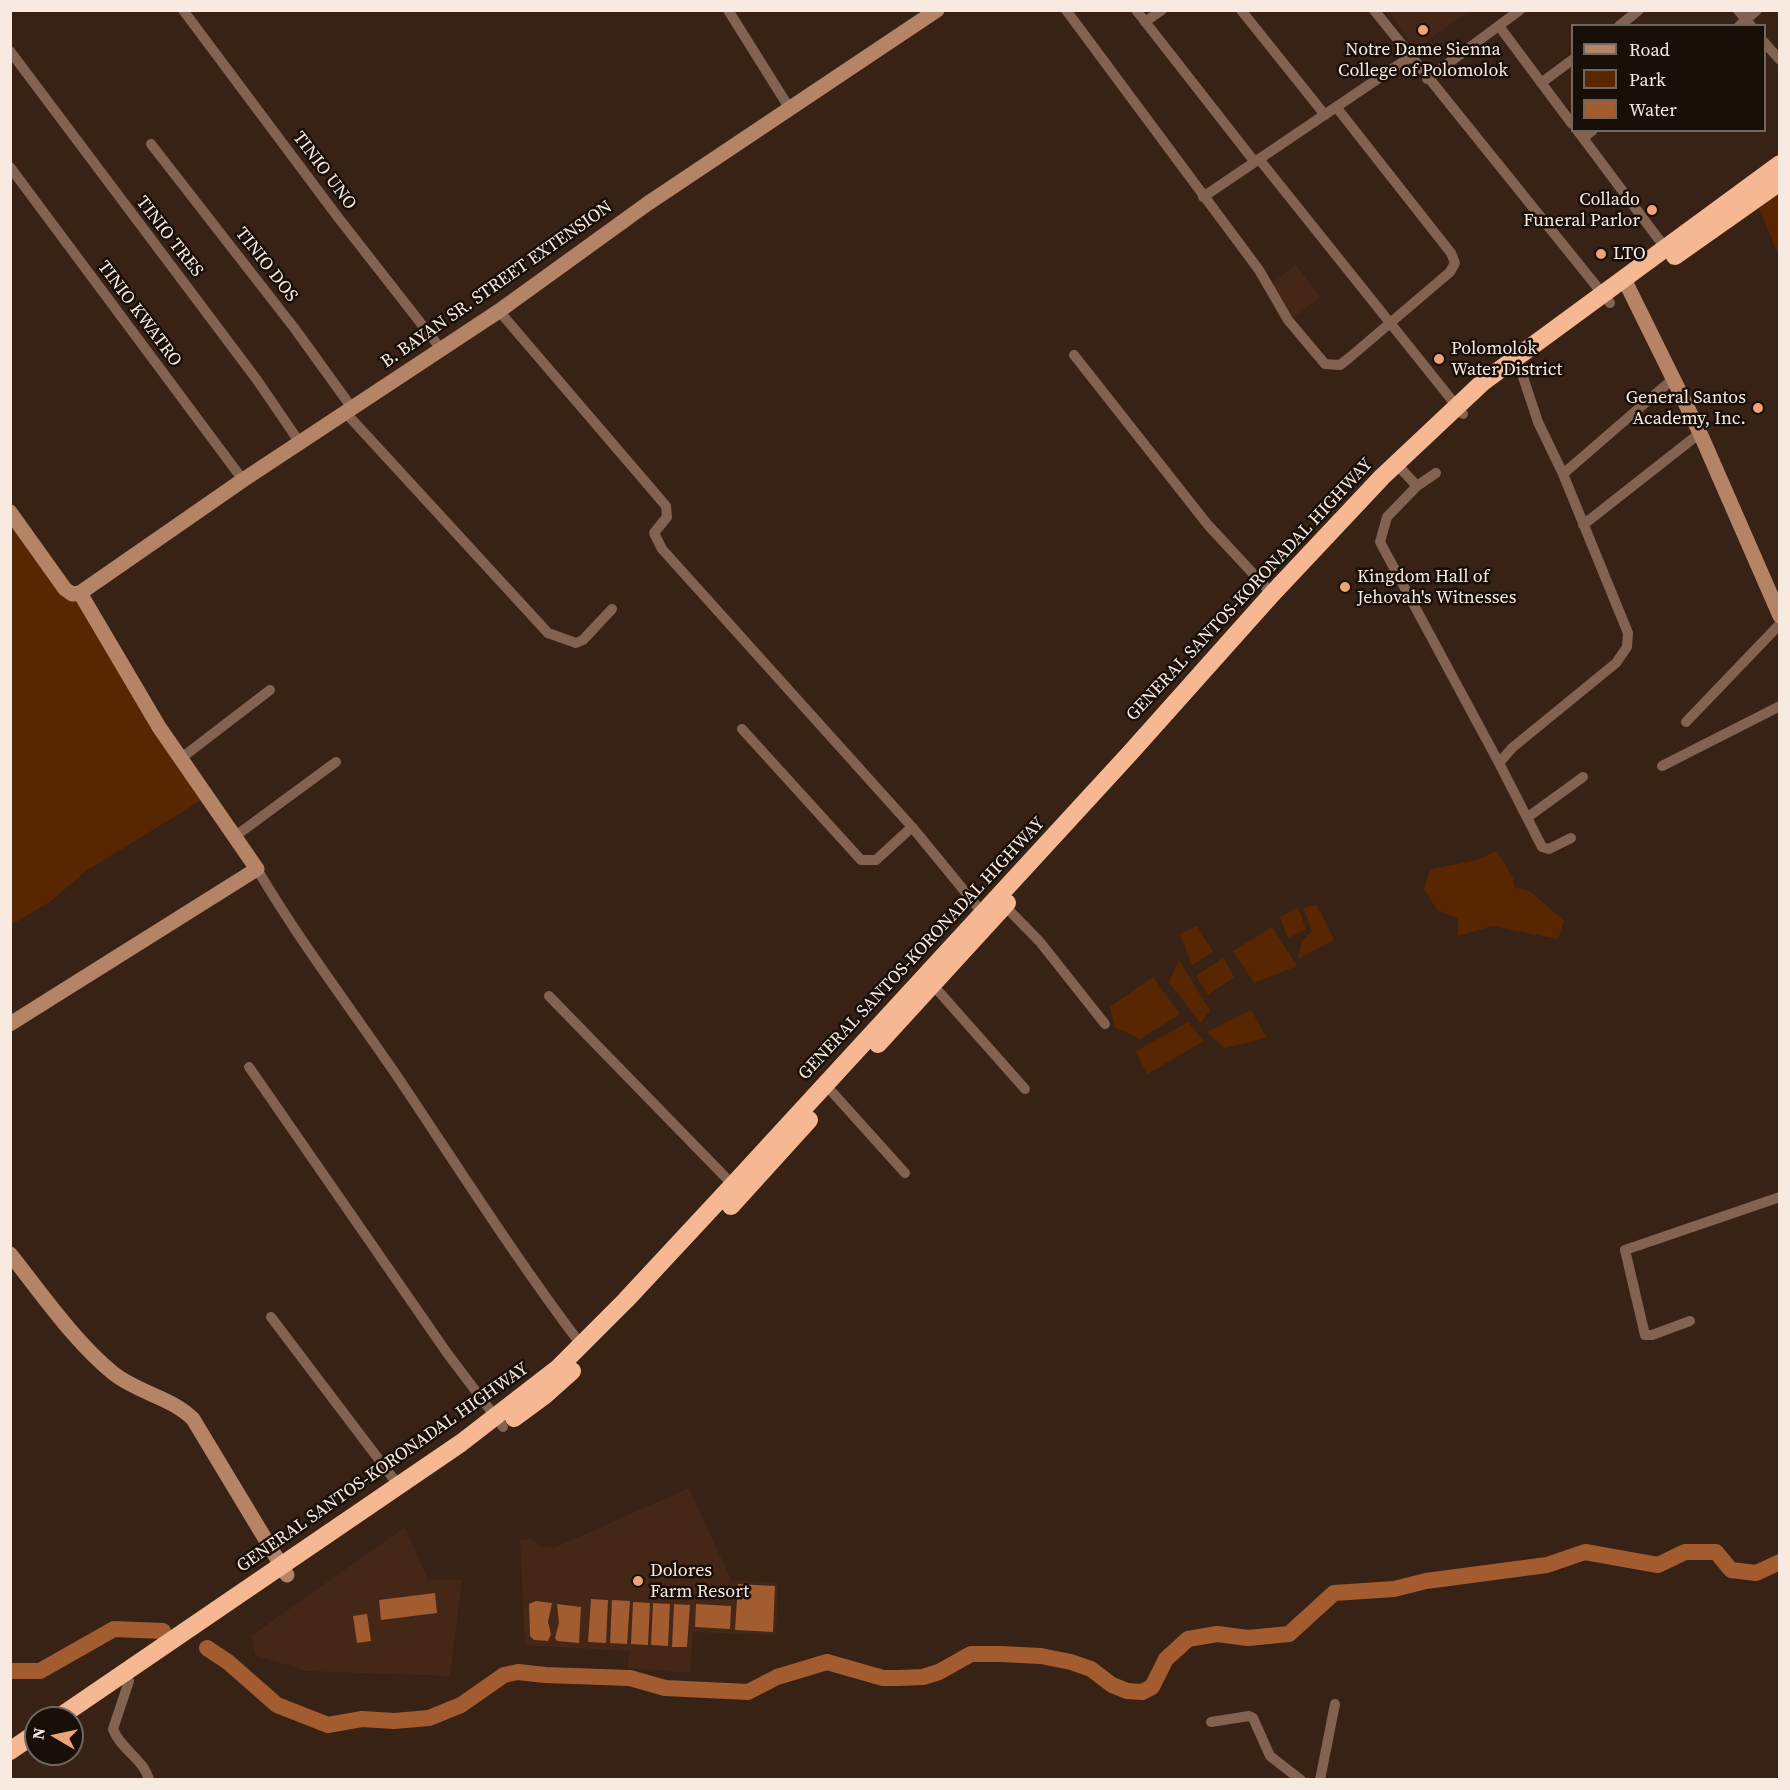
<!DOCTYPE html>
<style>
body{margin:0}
#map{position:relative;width:1790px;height:1790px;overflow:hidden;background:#382216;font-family:"Source Serif 4",serif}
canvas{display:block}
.frame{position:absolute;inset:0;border:12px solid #f9eae1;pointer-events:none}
.legend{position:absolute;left:1571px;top:24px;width:195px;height:108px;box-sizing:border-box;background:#180f09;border:2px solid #72675f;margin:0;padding:8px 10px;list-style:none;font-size:18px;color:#f9eae1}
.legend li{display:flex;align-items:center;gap:12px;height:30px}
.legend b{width:30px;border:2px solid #72675f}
.north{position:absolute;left:24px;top:1706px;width:60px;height:60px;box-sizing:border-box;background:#180f09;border:2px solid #72675f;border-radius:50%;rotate:279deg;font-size:16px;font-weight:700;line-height:24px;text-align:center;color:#f9eae1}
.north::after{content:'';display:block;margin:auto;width:21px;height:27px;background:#efa377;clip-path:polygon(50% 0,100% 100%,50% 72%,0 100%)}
</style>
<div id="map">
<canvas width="1790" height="1790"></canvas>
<div class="frame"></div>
<ul class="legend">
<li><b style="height:8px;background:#b58366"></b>Road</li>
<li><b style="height:16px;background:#582702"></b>Park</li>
<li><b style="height:16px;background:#a25c2f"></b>Water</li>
</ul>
<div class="north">N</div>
</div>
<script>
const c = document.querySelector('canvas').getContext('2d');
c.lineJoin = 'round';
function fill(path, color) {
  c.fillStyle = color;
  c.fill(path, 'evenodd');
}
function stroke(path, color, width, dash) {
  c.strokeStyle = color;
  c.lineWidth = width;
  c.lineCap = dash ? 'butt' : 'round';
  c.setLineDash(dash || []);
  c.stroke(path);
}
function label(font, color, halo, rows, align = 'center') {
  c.font = font + ' "Source Serif 4",serif';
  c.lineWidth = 5;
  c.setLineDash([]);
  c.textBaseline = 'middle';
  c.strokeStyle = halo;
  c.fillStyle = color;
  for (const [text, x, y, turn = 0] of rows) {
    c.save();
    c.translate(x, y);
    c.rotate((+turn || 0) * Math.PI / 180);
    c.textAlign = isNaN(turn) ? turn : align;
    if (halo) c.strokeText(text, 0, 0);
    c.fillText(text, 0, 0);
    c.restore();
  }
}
fill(new Path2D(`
 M 1388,11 L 1469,11 L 1416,49 Z
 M 1296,265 L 1320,297 L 1291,320 L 1266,288 Z
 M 689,1488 L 731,1580 L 778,1583 L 776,1635 L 693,1632 L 690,1673 L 628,1668 L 629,1651 L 525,1645 L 520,1540 L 531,1539 L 540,1546 L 554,1548 Z
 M 405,1527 L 428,1580 L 462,1580 L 450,1676 L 306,1671 L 255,1655 L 251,1636 Z`), '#442717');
fill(new Path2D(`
 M 1775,191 L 1779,198 L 1779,256 L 1759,209 Z
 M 10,526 L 64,598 L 78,602 L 203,799 L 86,871 L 51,901 L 11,925 Z
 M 1497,851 L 1513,878 L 1514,887 L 1531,892 L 1564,921 L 1558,939 L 1492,926 L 1458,936 L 1458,918 L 1437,910 L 1424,889 L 1430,869 L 1473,861 Z
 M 1317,905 L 1334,940 L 1298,959 L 1302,941 L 1312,931 L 1303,908 Z
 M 1298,907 L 1306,929 L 1288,938 L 1280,917 Z
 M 1197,926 L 1213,952 L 1192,965 L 1180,934 Z
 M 1272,927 L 1297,966 L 1254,983 L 1233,951 Z
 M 1223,958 L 1234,977 L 1208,995 L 1196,976 Z
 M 1179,960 L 1210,1011 L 1200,1023 L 1169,982 Z
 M 1153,977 L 1180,1014 L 1140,1039 L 1115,1027 L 1110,1007 Z
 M 1251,1010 L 1267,1038 L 1224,1048 L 1207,1032 Z
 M 1188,1022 L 1204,1041 L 1147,1074 L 1136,1051 Z`), '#582702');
fill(new Path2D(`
 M 738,1584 L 775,1586 L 773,1632 L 735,1630 Z
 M 435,1593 L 437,1613 L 381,1620 L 379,1600 Z
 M 591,1599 L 608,1600 L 606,1643 L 588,1642 Z
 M 612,1600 L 630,1601 L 627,1644 L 610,1643 Z
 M 536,1601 L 552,1603 L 548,1622 L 551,1634 L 548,1641 L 534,1640 L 530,1636 L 529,1604 Z
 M 633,1602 L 650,1603 L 648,1645 L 631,1644 Z
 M 653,1603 L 670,1604 L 668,1646 L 651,1645 Z
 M 557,1604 L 581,1607 L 579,1643 L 557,1641 L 555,1638 L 559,1623 Z
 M 674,1604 L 690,1605 L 687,1647 L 672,1647 Z
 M 696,1604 L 731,1606 L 730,1629 L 695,1627 Z
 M 367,1614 L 371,1641 L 357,1643 L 353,1616 Z`), '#a25c2f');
stroke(new Path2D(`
 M 207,1648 L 228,1662 L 277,1705 L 328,1725 L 362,1719 L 394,1721 L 429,1718 L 461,1705 L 504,1675 L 518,1672 L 545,1675 L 630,1678 L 665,1688 L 748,1692 L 777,1677 L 827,1662 L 883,1678 L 898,1678 L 923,1677 L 939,1672 L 971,1654 L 1000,1654 L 1041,1656 L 1071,1662 L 1091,1669 L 1112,1685 L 1127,1691 L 1142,1692 L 1152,1687 L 1166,1659 L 1188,1639 L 1217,1634 L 1248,1638 L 1289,1634 L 1334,1593 L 1394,1589 L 1426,1581 L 1547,1565 L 1585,1552 L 1658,1565 L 1685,1552 L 1716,1552 L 1731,1570 L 1756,1573 L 1780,1562
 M 10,1671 L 40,1671 L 114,1629 L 163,1631`), '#a25c2f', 16);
stroke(new Path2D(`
 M 183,10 L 337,216 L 441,349
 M 728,10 L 790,109
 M 1066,10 L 1259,270 L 1288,320 L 1325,364 L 1340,365 L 1349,358 L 1450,272 L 1455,263 L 1451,253 L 1337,108
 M 1136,10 L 1254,161
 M 1241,10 L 1325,115
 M 1374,10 L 1610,303
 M 1738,10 L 1751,26
 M 1145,22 L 1162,10
 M 1499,26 L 1572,124
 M 1619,26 L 1639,10
 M 1739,26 L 1757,10
 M 1764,42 L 1780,60
 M 10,51 L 257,380 L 300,443
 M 1427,79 L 1520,10
 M 1541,83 L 1572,60
 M 1577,130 L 1666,249
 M 1583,138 L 1593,130
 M 151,144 L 295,329 L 352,408
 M 1259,159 L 1463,414
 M 10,167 L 243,480
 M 1203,197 L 1410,57
 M 499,311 L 666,506 L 667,517 L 654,533 L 662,549 L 912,827 L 985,916
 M 1074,355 L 1208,525 L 1272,594
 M 1520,368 L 1538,422 L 1563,474 L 1674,378
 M 345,412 L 548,633 L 576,643 L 583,640 L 612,609
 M 1402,470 L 1417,486 L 1387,517 L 1380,542 L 1499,763
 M 1563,474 L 1628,633 L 1627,647 L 1616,663 L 1512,748 L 1499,763 L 1542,847 L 1549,849 L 1571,838
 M 1417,486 L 1436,473
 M 1583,525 L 1700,433
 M 1686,722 L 1780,624
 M 742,729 L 861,860 L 876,860 L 912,827
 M 180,759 L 270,690
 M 1662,766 L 1780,706
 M 1528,817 L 1583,777
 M 234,837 L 336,762
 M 257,869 C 300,942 350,1007 397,1076 C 458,1167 516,1259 582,1346
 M 1002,903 L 1040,942 L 1105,1024
 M 933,985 L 1025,1089
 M 549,996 L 733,1185
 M 249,1067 L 447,1353 L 503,1427
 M 833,1093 L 905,1173
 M 271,1317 L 399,1486
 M 1690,1321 L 1652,1335 L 1645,1335 L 1625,1250 L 1780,1197
 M 129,1681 L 113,1729 C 120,1749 144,1759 149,1780
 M 1211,1722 L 1249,1716 L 1253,1718 L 1270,1756 L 1301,1780
 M 1320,1780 L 1335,1704`), '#826351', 10);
stroke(new Path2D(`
 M 1624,279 L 1700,433 L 1780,616
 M 10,512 L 65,589 L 72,594 L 80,593
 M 80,593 L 243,480 L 499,311 L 647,204 L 937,10
 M 10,1024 L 257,869 L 159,727 L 80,593
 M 10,1254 C 42,1294 74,1341 113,1373 C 138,1393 171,1397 193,1419 L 287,1575`), '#b58366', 15);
stroke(new Path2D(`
 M 1675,256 L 1780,182
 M 878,1044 L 1007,903
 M 731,1206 L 809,1120
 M 514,1418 L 544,1396 L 572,1371
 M 58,1718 L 461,1443 L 558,1368 L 626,1300 L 733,1185 L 1131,752 L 1272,594 L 1382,477 L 1483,382 L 1780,164
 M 10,1751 L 36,1733`), '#f6b793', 18);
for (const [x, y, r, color] of [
 [1423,30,6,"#efa377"],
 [1652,210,6,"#efa377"],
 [1601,254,6,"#efa377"],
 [1439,359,6,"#efa377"],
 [1758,408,6,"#efa377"],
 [1345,587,6,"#efa377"],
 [638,1581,6,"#efa377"]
]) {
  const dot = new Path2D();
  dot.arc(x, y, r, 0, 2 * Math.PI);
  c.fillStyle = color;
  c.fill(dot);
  stroke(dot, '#180f09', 2);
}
label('18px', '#f9eae1', '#180f09', [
 ["Notre Dame Sienna",1423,50,"center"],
 ["College of Polomolok",1423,71,"center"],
 ["Collado",1640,200,"right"],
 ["Funeral Parlor",1640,221,"right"],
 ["LTO",1613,254],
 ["Polomolok",1451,349],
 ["Water District",1451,370],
 ["General Santos",1746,398,"right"],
 ["Academy, Inc.",1746,419,"right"],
 ["Kingdom Hall of",1357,577],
 ["Jehovah's Witnesses",1357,598],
 ["Dolores",650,1571],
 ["Farm Resort",650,1592]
], 'left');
label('18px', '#f9eae1', '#180f09', [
 ["TINIO UNO",324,171,53],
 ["TINIO TRES",169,237,52],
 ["TINIO DOS",266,265,52],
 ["B. BAYAN SR. STREET EXTENSION",497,285,-35],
 ["TINIO KWATRO",139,314,53],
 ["GENERAL SANTOS-KORONADAL HIGHWAY",1250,590,-47],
 ["GENERAL SANTOS-KORONADAL HIGHWAY",922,949,-47],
 ["GENERAL SANTOS-KORONADAL HIGHWAY",383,1468,-35]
]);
</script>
